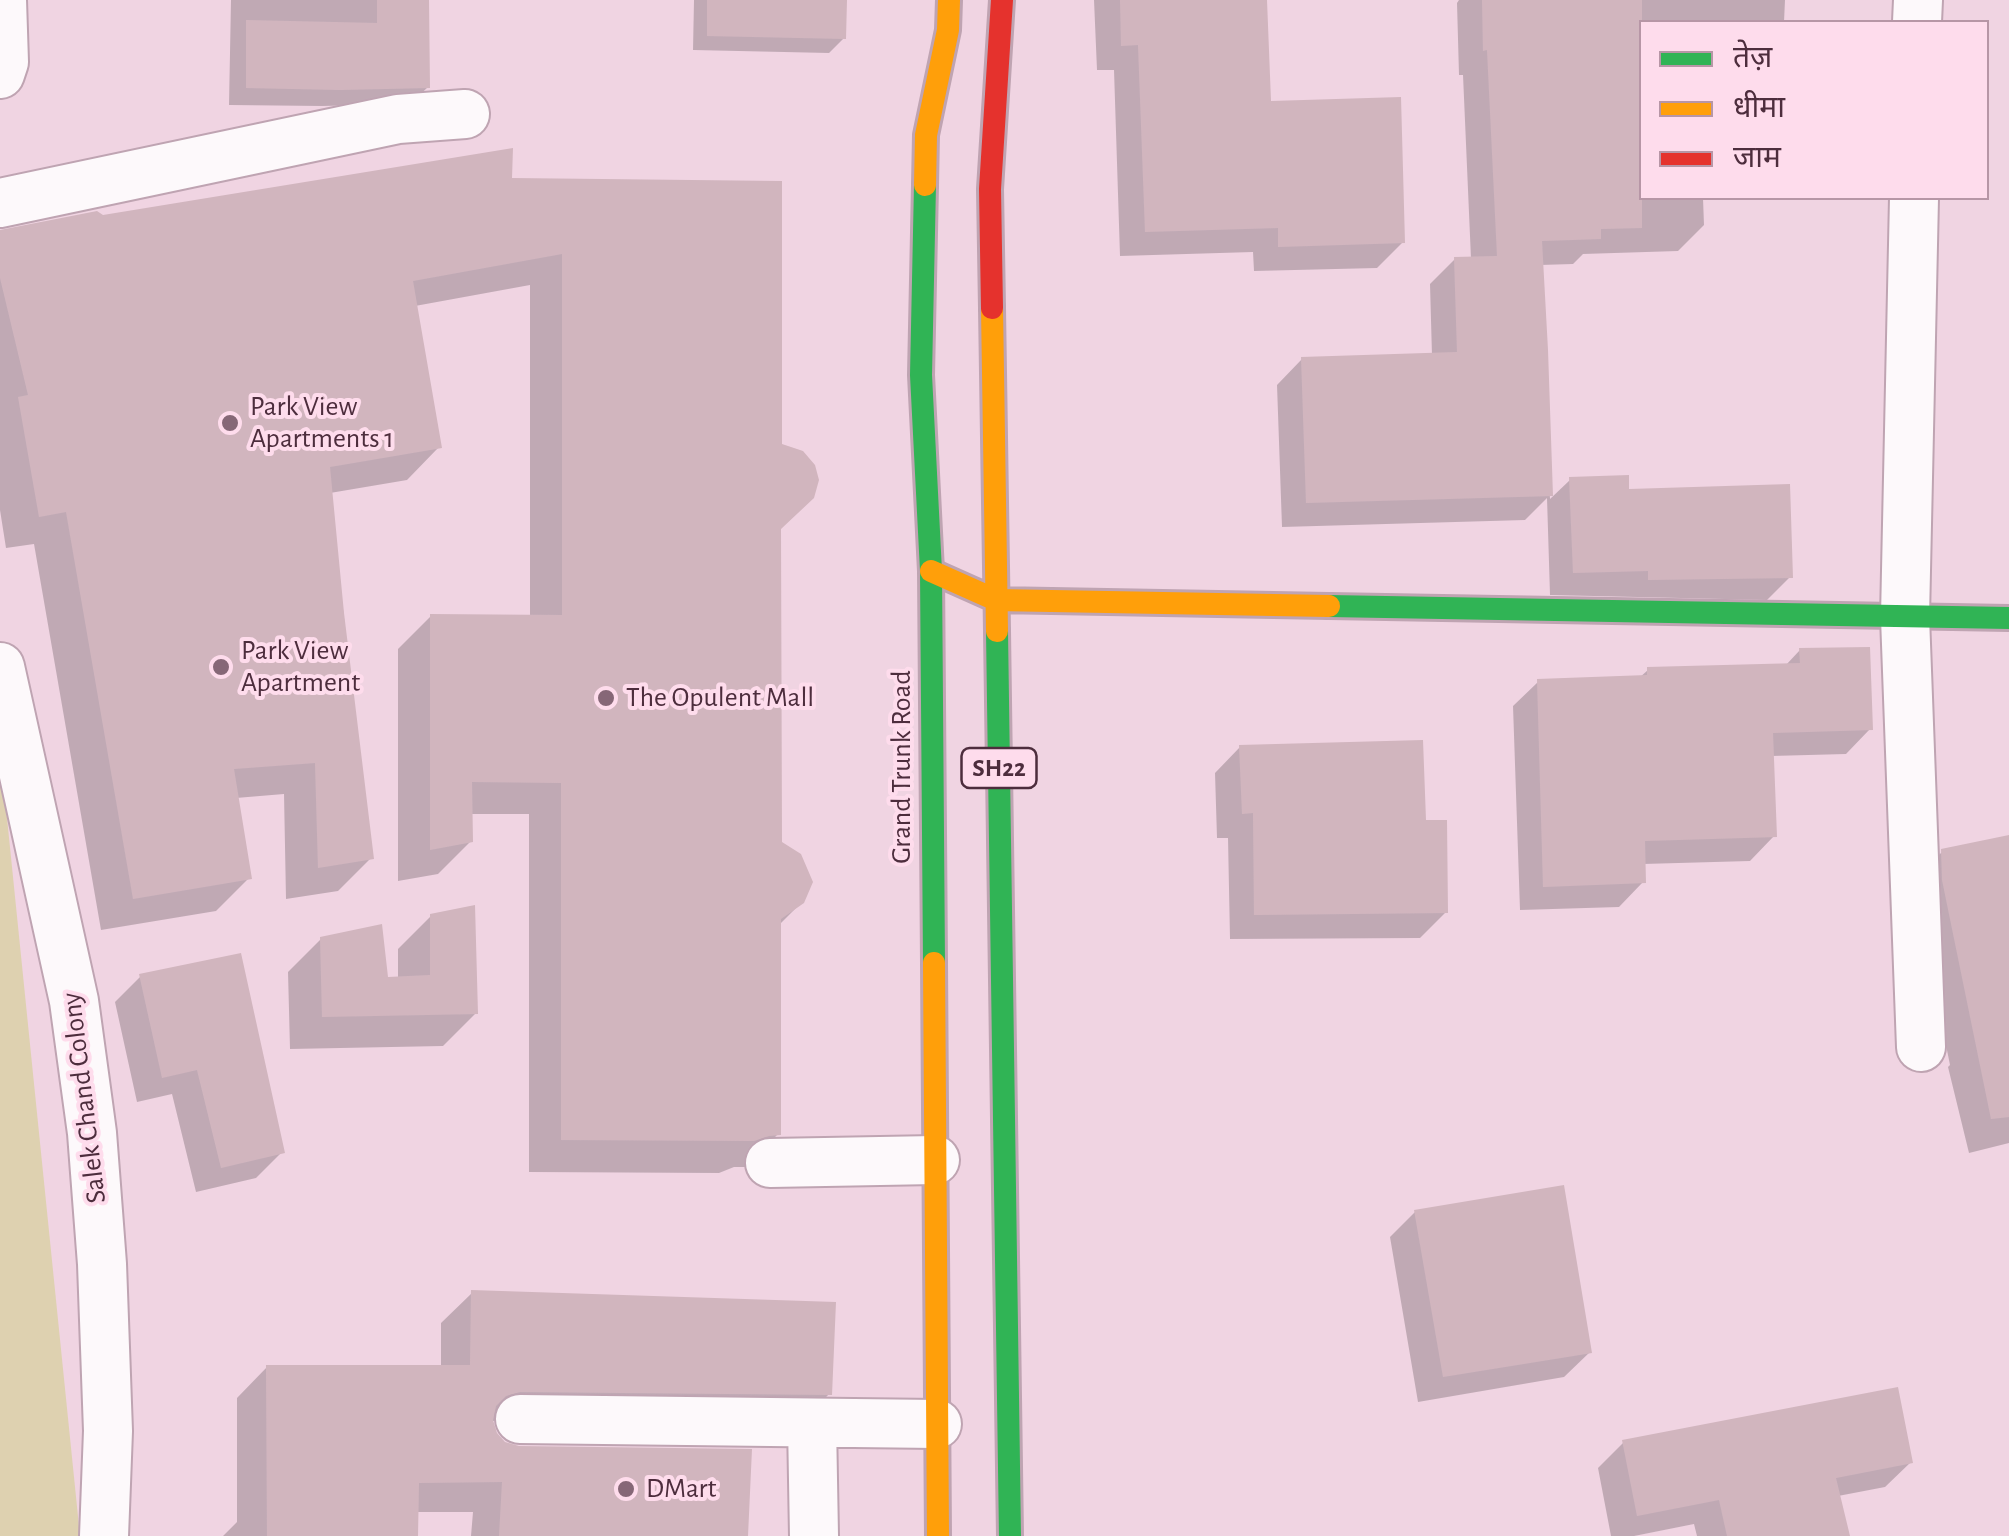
<!DOCTYPE html>
<meta charset="utf-8">
<style>
body{margin:0}
#map{position:relative;width:2009px;height:1536px;overflow:hidden;background:#f0d4e2;font-family:"Alegreya Sans","Noto Sans Devanagari",sans-serif}
canvas{display:block}
.legend{position:absolute;left:1639px;top:20px;width:350px;height:180px;box-sizing:border-box;background:#fedcec;border:2px solid #b796a6;margin:0;padding:12px 18px;list-style:none;font-size:30px;color:#4d2d3d}
.legend li{display:flex;align-items:center;gap:20px;height:50px}
.legend b{width:50px;border:2px solid #b796a6}
</style>
<div id="map">
<canvas width="2009" height="1536"></canvas>
<ul class="legend">
<li><b style="height:12px;background:#30b455"></b>तेज़</li>
<li><b style="height:12px;background:#ff9f0a"></b>धीमा</li>
<li><b style="height:12px;background:#e5322d"></b>जाम</li>
</ul>
</div>
<script>
const c = document.querySelector('canvas').getContext('2d');
c.lineJoin = 'round';
function fill(path, color) {
  c.fillStyle = color;
  c.fill(path, 'evenodd');
}
function stroke(path, color, width, dash) {
  c.strokeStyle = color;
  c.lineWidth = width;
  c.lineCap = dash ? 'butt' : 'round';
  c.setLineDash(dash || []);
  c.stroke(path);
}
function label(font, color, halo, rows, align = 'center') {
  c.font = font + ' "Alegreya Sans",sans-serif';
  c.lineWidth = 8;
  c.setLineDash([]);
  c.textBaseline = 'middle';
  c.strokeStyle = halo;
  c.fillStyle = color;
  for (const [text, x, y, turn = 0] of rows) {
    c.save();
    c.translate(x, y);
    c.rotate((+turn || 0) * Math.PI / 180);
    c.textAlign = isNaN(turn) ? turn : align;
    if (halo) c.strokeText(text, 0, 0);
    c.fillText(text, 0, 0);
    c.restore();
  }
}
fill(new Path2D(`
 M 0,749 L 80,1536 L 0,1536 Z`), '#ded1b0');
fill(new Path2D(`
 M 231,0 L 426,0 L 428,87 L 410,104 L 322,106 L 229,105 Z
 M 694,0 L 844,0 L 844,38 L 829,53 L 693,50 Z
 M 1094,0 L 1264,0 L 1268,103 L 1403,242 L 1377,268 L 1254,271 L 1253,252 L 1120,256 L 1114,70 L 1097,70 Z
 M 1459,0 L 1785,0 L 1784,22 L 1642,22 L 1642,198 L 1703,198 L 1704,225 L 1678,251 L 1583,254 L 1573,264 L 1540,265 L 1550,499 L 1570,480 L 1627,492 L 1790,577 L 1767,600 L 1550,595 L 1547,498 L 1525,520 L 1282,527 L 1277,385 L 1302,359 L 1432,356 L 1430,284 L 1455,259 L 1471,259 L 1463,75 L 1459,75 L 1457,3 Z
 M 509,181 L 779,530 L 779,844 L 802,902 L 779,925 L 778,1134 L 746,1167 L 734,1167 L 719,1173 L 529,1172 L 529,814 L 470,814 L 471,841 L 438,874 L 398,881 L 398,649 L 431,616 L 530,617 L 530,285 L 415,306 L 439,447 L 407,480 L 330,493 L 371,858 L 338,891 L 286,899 L 284,794 L 236,798 L 249,878 L 216,911 L 101,930 L 34,544 L 6,548 L 0,510 L 0,232 L 102,218 Z
 M 1800,650 L 1870,729 L 1846,754 L 1771,756 L 1774,836 L 1750,861 L 1643,864 L 1643,882 L 1619,907 L 1520,910 L 1513,706 L 1538,682 L 1639,678 L 1648,670 L 1785,666 Z
 M 1240,747 L 1424,822 L 1446,912 L 1420,938 L 1230,939 L 1228,838 L 1217,838 L 1215,773 Z
 M 2009,838 L 2009,1143 L 1969,1153 L 1948,1067 L 1950,1065 L 1918,907 L 1917,877 L 1942,852 Z
 M 431,916 L 476,1013 L 443,1046 L 290,1049 L 288,972 L 321,939 L 386,980 L 398,979 L 398,949 Z
 M 140,977 L 282,1152 L 256,1178 L 196,1192 L 172,1094 L 137,1102 L 115,1002 Z
 M 1415,1212 L 1590,1352 L 1564,1377 L 1418,1402 L 1390,1237 Z
 M 472,1293 L 829,1394 L 799,1425 L 491,1421 L 494,1435 L 506,1445 L 746,1536 L 471,1536 L 473,1512 L 416,1512 L 416,1536 L 223,1536 L 237,1522 L 237,1398 L 267,1367 L 441,1367 L 441,1323 Z
 M 1623,1443 L 1911,1462 L 1885,1487 L 1838,1496 L 1847,1536 L 1697,1536 L 1694,1524 L 1634,1536 L 1611,1536 L 1598,1468 Z`), '#0003');
fill(new Path2D(`
 M 377,0 L 429,0 L 430,88 L 340,90 L 246,88 L 246,20 L 377,23 Z
 M 707,0 L 847,0 L 846,39 L 707,36 Z
 M 1120,0 L 1267,0 L 1271,101 L 1401,97 L 1405,243 L 1278,247 L 1278,228 L 1145,232 L 1138,45 L 1121,46 Z
 M 1482,0 L 1642,0 L 1642,228 L 1601,229 L 1601,239 L 1542,241 L 1548,350 L 1553,496 L 1306,503 L 1301,357 L 1457,352 L 1454,257 L 1497,256 L 1487,50 L 1483,51 Z
 M 513,148 L 512,178 L 782,181 L 782,444 L 803,451 L 815,465 L 819,480 L 814,498 L 781,529 L 782,842 L 801,854 L 813,882 L 804,903 L 781,919 L 781,1135 L 769,1136 L 754,1141 L 561,1140 L 561,783 L 472,782 L 473,842 L 430,850 L 430,614 L 562,615 L 562,254 L 413,281 L 442,448 L 330,467 L 344,613 L 374,859 L 318,868 L 315,763 L 234,769 L 252,879 L 133,899 L 66,512 L 39,517 L 18,397 L 28,395 L 0,278 L 0,230 L 97,211 L 103,215 Z
 M 1629,475 L 1629,489 L 1790,484 L 1793,578 L 1648,580 L 1648,571 L 1573,573 L 1569,477 Z
 M 1870,647 L 1873,730 L 1773,733 L 1777,837 L 1645,841 L 1646,883 L 1543,887 L 1537,679 L 1647,675 L 1647,667 L 1800,663 L 1799,648 Z
 M 1423,740 L 1426,820 L 1447,820 L 1448,913 L 1254,915 L 1253,813 L 1242,814 L 1239,745 Z
 M 2009,835 L 2009,1117 L 1991,1119 L 1942,880 L 1941,849 Z
 M 475,905 L 478,1014 L 322,1017 L 320,937 L 382,924 L 388,977 L 430,975 L 430,914 Z
 M 241,953 L 285,1153 L 221,1168 L 197,1070 L 162,1078 L 139,974 Z
 M 1564,1185 L 1592,1353 L 1443,1377 L 1414,1210 Z
 M 471,1290 L 836,1302 L 832,1395 L 520,1392 L 506,1396 L 496,1406 L 493,1420 L 497,1433 L 505,1442 L 519,1446 L 752,1449 L 748,1536 L 499,1536 L 502,1482 L 419,1483 L 418,1536 L 267,1536 L 266,1365 L 470,1365 Z
 M 1898,1387 L 1913,1463 L 1836,1478 L 1850,1536 L 1727,1536 L 1719,1500 L 1637,1516 L 1622,1440 Z`), '#d1b5be');
const street = new Path2D(`
 M 1917,22 L 1918,0
 M 0,74 L 4,62 L 2,0
 M 1914,198 L 1905,617 L 1921,1047
 M 0,203 L 398,119 L 465,114
 M 0,667 L 74,1001 L 92,1133 L 102,1264 L 108,1431 L 104,1536
 M 770,1163 L 935,1160
 M 520,1419 L 937,1424
 M 812,1423 L 814,1536`);
const fast = new Path2D(`
 M 925,185 L 921,375 L 931,571 L 934,963
 M 1329,606 L 2009,618
 M 997,631 L 1010,1536`);
const slow = new Path2D(`
 M 925,185 L 926,135 L 948,30 L 949,0
 M 992,308 L 997,631
 M 931,571 L 996,600 L 1329,606
 M 934,963 L 938,1536`);
const jam = new Path2D(`
 M 992,308 L 990,189 L 1002,0`);
stroke(street, '#bfa4b2', 52);
stroke(fast, '#bfa4b2', 28);
stroke(slow, '#bfa4b2', 28);
stroke(jam, '#bfa4b2', 28);
stroke(street, '#fdf9fb', 48);
stroke(fast, '#30b455', 22);
stroke(slow, '#ff9f0a', 22);
stroke(jam, '#e5322d', 22);
for (const [x, y, r, color] of [
 [230,423,10,"#866777"],
 [221,667,10,"#866777"],
 [606,698,10,"#866777"],
 [626,1489,10,"#866777"]
]) {
  const dot = new Path2D();
  dot.arc(x, y, r, 0, 2 * Math.PI);
  c.fillStyle = color;
  c.fill(dot);
  stroke(dot, '#fedcec', 4);
}
for (const [x, y, w] of [
 [999,768,75]
]) {
  const box = new Path2D();
  box.roundRect(x - w / 2, y - 20, w, 40, 8);
  c.fillStyle = '#fedcec';
  c.fill(box);
  stroke(box, '#4d2d3d', 2.5);
}
label('bold 25px', '#4d2d3d', null, [
 ["SH22",999,768]
]);
label('28px', '#4d2d3d', '#fedcec', [
 ["Park View",250,407],
 ["Apartments 1",250,439],
 ["Park View",241,651],
 ["Apartment",241,683],
 ["The Opulent Mall",626,698],
 ["DMart",646,1489]
], 'left');
label('28px', '#4d2d3d', '#fedcec', [
 ["Grand Trunk Road",902,767,-90],
 ["Salek Chand Colony",84,1098,-97]
]);
</script>
